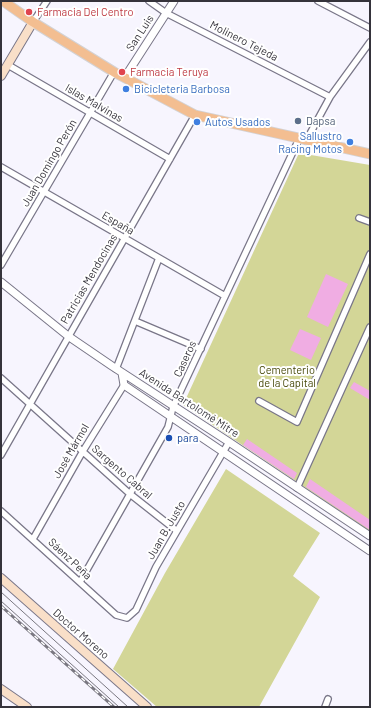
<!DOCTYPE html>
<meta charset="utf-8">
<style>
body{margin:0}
#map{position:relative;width:371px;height:708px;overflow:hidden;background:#f7f5fe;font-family:Barlow,sans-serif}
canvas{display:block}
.frame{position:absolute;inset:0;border:2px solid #35333b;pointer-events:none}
</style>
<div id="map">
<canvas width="371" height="708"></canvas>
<div class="frame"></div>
</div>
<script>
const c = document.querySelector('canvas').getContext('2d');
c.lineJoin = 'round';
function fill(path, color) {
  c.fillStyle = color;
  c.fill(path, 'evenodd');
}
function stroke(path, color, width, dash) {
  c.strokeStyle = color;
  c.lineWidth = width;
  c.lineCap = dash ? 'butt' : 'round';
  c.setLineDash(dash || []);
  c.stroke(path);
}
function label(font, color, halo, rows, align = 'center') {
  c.font = font + ' Barlow,sans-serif';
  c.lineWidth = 4;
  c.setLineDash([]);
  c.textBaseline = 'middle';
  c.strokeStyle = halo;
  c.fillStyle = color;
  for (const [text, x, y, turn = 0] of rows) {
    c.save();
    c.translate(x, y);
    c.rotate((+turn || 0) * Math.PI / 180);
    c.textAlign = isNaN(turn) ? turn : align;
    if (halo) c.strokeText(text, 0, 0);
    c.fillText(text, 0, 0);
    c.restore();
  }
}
fill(new Path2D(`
 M 299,153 L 370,165 L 370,531 L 183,405 Z
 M 226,469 L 320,533 L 293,576 L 320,597 L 259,707 L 157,707 L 113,669 L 165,573 Z`), '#d3d697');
fill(new Path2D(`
 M 326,274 L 348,284 L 328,327 L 307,317 Z
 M 300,329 L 321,338 L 311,360 L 290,350 Z
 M 354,382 L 370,391 L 370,400 L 350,388 Z
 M 247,439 L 297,473 L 294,479 L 243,445 Z
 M 310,479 L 370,520 L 370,530 L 306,487 Z`), '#f0ade3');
const minor = new Path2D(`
 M 149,1 L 166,13 L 330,97
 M 318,1 L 370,28
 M 33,22 L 47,1
 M 8,65 L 170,159
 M 306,141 L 330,97 L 370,42
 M 1,167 L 225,296
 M 359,218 L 370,222
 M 1,265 L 114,72
 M 135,321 L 201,349
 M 116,369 L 159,258
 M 1,378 L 130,494 L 177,531
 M 259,401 L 297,422 L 370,254
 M 1,455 L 195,115
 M 297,488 L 370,327
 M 1,511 L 116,615 L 127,618 L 136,610 L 156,567 L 229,442
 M 33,539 L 83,451 L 124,385
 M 80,582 L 168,427 L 173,407 L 299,139
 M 325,707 L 328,699`);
const tertiary = new Path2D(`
 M 125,77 L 174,1
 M 1,282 L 68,336 L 112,366 L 229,442 L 370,536
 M 122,373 L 124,385 L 370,551`);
const secondary = new Path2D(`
 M 1,76 L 33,22
 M 1,578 L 147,707
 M 1,689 L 27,707`);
const primary = new Path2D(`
 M 3,1 L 33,22 L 114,72 L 195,115 L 370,154`);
stroke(minor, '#797688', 8);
stroke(tertiary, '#797688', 9);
stroke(secondary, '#797688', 10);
stroke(primary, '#d3d2d4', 11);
stroke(minor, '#fff', 5.5);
stroke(tertiary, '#fff', 7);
stroke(secondary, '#f9dfc8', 8);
stroke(primary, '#f3be91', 9);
stroke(new Path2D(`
 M 1,592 L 128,707
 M 1,601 L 119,707`), '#7a7881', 1);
const rail = new Path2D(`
 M 1,606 L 114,707`);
stroke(rail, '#7a7881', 3);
stroke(rail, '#fff', 1.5, [4.5]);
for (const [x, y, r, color] of [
 [29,12,4,"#e0444e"],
 [122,72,4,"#e0444e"],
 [126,89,4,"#3f7fe0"],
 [298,121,4,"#5c6f8a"],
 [197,122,4,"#3f7fe0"],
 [350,142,4,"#3f7fe0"],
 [169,438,4,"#1a4fb4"]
]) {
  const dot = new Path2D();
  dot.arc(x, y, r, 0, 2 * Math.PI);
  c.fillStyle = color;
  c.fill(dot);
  stroke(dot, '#fff', 1.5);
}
label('11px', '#be3a42', '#fff', [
 ["Farmacia Del Centro",37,12],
 ["Farmacia Teruya",130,72]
], 'left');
label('11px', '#35333b', '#fff', [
 ["San Luis",140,33,-57],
 ["Molinero Tejeda",244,41,27],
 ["Islas Malvinas",94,103,30],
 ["Juan Domingo Perón",49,163,-60],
 ["España",118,223,30],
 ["Patricias Mendocinas",89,279,-60],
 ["Caseros",185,359,-65],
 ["Avenida Bartolomé Mitre",189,403,33],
 ["José Mármol",71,451,-60],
 ["Sargento Cabral",122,472,41],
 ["Juan B. Justo",166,530,-60],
 ["Sáenz Peña",70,559,43],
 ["Doctor Moreno",81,634,41]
]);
label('11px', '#366cbe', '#fff', [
 ["Bicicleteria Barbosa",134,89],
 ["Autos Usados",205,122],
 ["Sallustro",342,136,"right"],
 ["Racing Motos",342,149,"right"]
], 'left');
label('11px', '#4e5e75', '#fff', [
 ["Dapsa",306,121]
], 'left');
label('11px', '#494a0b', '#fff', [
 ["Cementerio",287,370],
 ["de la Capital",287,383]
]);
label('11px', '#164399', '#fff', [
 ["para",177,438]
], 'left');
</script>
